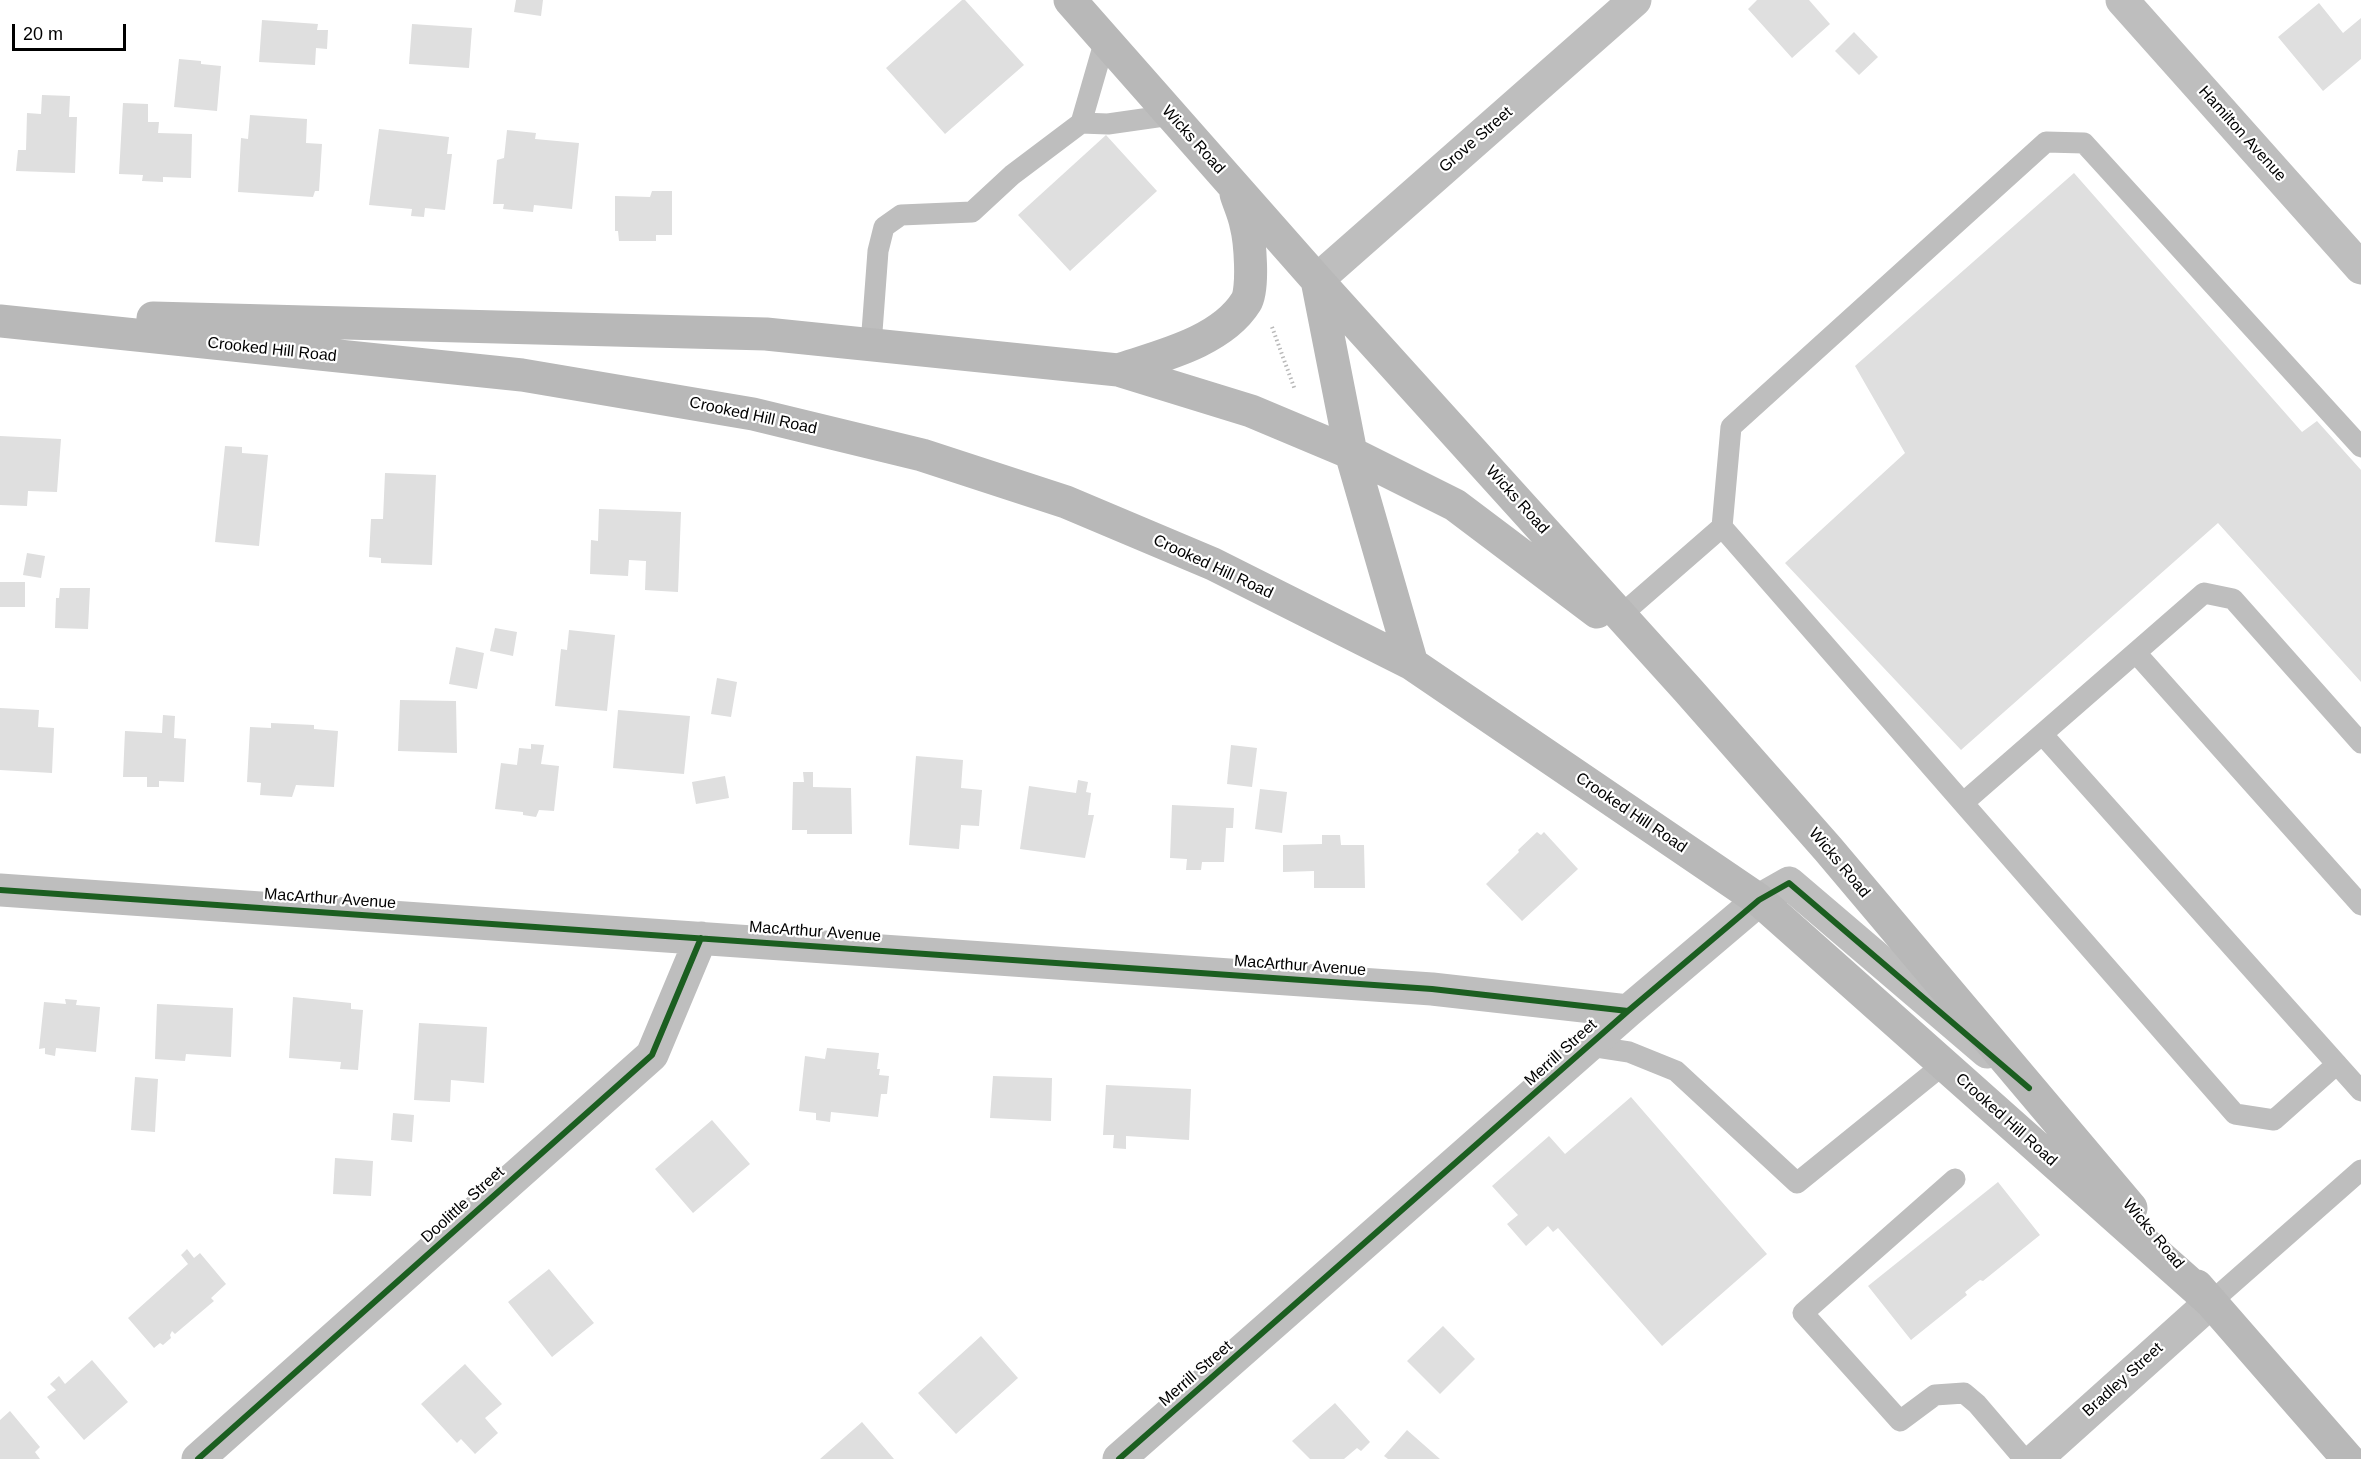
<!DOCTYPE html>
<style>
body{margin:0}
#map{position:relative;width:2361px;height:1459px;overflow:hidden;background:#fff;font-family:Arial,sans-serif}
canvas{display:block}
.scale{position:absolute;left:12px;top:24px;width:114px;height:27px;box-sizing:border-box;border:3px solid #000;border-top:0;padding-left:8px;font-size:18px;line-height:21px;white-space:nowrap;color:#000;-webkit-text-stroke:4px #fff;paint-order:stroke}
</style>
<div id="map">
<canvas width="2361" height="1459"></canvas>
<div class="scale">20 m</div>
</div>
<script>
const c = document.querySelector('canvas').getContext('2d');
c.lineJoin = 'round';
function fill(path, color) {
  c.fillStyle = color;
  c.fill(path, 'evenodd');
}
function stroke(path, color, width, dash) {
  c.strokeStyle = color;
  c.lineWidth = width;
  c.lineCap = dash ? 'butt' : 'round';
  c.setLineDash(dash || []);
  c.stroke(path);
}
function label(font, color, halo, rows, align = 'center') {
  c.font = font + ' Arial,sans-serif';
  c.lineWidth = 4.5;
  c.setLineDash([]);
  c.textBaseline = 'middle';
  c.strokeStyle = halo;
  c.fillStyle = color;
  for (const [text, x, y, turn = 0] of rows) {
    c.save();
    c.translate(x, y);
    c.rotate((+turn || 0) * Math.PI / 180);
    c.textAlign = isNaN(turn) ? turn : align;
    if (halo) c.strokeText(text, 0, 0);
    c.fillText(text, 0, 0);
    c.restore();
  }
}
fill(new Path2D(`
 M 516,0 L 543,0 L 541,16 L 514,12 Z
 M 962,0 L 965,0 L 1024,65 L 945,134 L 886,68 Z
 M 1757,0 L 1809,0 L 1830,24 L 1792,58 L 1748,9 Z
 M 2319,3 L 2343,33 L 2361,18 L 2361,59 L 2323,91 L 2278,37 Z
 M 262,20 L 318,24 L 317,30 L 328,30 L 327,49 L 316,48 L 315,65 L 259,62 Z
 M 412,24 L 472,28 L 469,68 L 409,64 Z
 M 1854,32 L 1878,57 L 1859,75 L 1835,51 Z
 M 179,59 L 201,61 L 201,64 L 221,66 L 217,111 L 174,107 Z
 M 42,95 L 70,96 L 69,117 L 77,117 L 75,173 L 16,171 L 18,150 L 26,150 L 27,113 L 41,114 Z
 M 123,103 L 148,104 L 148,122 L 159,122 L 158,133 L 192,134 L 191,178 L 163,177 L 163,182 L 142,181 L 143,175 L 119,174 Z
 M 250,115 L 307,119 L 306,143 L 322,144 L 319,191 L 315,191 L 313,197 L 238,192 L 241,138 L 248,139 Z
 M 379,129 L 449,137 L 447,154 L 452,154 L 445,210 L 425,208 L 424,217 L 411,216 L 412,209 L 369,205 Z
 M 507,130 L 536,133 L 535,139 L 579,143 L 572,209 L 534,205 L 533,212 L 503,209 L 504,204 L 493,204 L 497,160 L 504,158 Z
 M 1106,135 L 1157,191 L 1070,271 L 1018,215 Z
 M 2074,173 L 2302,432 L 2317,421 L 2361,470 L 2361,682 L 2218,523 L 1961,750 L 1785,563 L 1905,453 L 1855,366 Z
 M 652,191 L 672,191 L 672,235 L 656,235 L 656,241 L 619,241 L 618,231 L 615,231 L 615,196 L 650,197 Z
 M 0,436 L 61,439 L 57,492 L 28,491 L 27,506 L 0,505 Z
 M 225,446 L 242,447 L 242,453 L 268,455 L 259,546 L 215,542 Z
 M 385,473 L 436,475 L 432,565 L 381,563 L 381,558 L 369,557 L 371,519 L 383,519 Z
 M 599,509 L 681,512 L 678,592 L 645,590 L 646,561 L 629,560 L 628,576 L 590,574 L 591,540 L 598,541 Z
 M 27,553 L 45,556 L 41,578 L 23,575 Z
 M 0,582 L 25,582 L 25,607 L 0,607 Z
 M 60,588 L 90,588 L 88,629 L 55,628 L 56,598 L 59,598 Z
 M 495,628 L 517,632 L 513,656 L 490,651 Z
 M 569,630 L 615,635 L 607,711 L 555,706 L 561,649 L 567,650 Z
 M 456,647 L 484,653 L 477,689 L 449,684 Z
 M 717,678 L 737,682 L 731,717 L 711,714 Z
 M 400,700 L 456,701 L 457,753 L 398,751 Z
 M 0,708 L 39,710 L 38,727 L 54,728 L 52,773 L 0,770 Z
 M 618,710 L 690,716 L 684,774 L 613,768 Z
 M 163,715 L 175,716 L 174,738 L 186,739 L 184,782 L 159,781 L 159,787 L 147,787 L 147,777 L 123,777 L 125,731 L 162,733 Z
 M 271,723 L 314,725 L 314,729 L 338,731 L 334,787 L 296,785 L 292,797 L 260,795 L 261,783 L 247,782 L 250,727 L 271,728 Z
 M 531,744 L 544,745 L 541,764 L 559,766 L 554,811 L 539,810 L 536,817 L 523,815 L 523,812 L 495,809 L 501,763 L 517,765 L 519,748 L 531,749 Z
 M 1231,745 L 1257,748 L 1252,787 L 1227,784 Z
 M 916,756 L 963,760 L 961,788 L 982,790 L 979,826 L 961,825 L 959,849 L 909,845 Z
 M 803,772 L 813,772 L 813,787 L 851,788 L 852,834 L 807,834 L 807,830 L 792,830 L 793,782 L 804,782 Z
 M 725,776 L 729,798 L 696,804 L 692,782 Z
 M 1078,780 L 1088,782 L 1086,792 L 1091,793 L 1088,815 L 1094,815 L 1085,858 L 1020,849 L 1029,786 L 1076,793 Z
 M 1260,789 L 1287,792 L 1282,833 L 1255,829 Z
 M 1172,805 L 1234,808 L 1233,828 L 1226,828 L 1224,862 L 1202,862 L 1201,870 L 1186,870 L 1187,859 L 1170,858 Z
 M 1537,832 L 1541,835 L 1544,832 L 1578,869 L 1522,921 L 1486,884 L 1519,852 L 1518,850 Z
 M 1322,835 L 1340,835 L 1341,845 L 1364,845 L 1365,888 L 1314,888 L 1314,871 L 1283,872 L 1283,845 L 1322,844 Z
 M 293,997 L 351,1003 L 351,1009 L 363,1010 L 358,1070 L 340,1069 L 341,1062 L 289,1058 Z
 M 65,999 L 77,1000 L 76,1005 L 100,1007 L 96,1052 L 56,1048 L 55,1056 L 45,1054 L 45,1048 L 39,1049 L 44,1002 L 66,1004 Z
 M 157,1004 L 233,1008 L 231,1057 L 186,1054 L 185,1061 L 155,1059 Z
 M 419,1023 L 487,1027 L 484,1083 L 451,1080 L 450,1102 L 414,1100 Z
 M 827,1048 L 879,1053 L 877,1069 L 880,1069 L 879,1075 L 889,1076 L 887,1094 L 881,1094 L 878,1117 L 831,1112 L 830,1122 L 816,1120 L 816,1113 L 799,1111 L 805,1056 L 825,1059 Z
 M 993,1076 L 1052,1078 L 1051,1121 L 990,1118 Z
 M 135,1077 L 158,1079 L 155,1132 L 131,1130 Z
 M 1106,1085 L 1191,1089 L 1189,1140 L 1126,1136 L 1126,1149 L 1113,1148 L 1114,1135 L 1103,1135 Z
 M 1631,1097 L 1767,1254 L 1662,1346 L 1558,1228 L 1553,1232 L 1548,1226 L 1526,1246 L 1507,1224 L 1518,1215 L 1492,1186 L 1549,1136 L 1565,1154 Z
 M 393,1113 L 414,1115 L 412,1142 L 391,1140 Z
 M 712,1120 L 750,1164 L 693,1213 L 655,1169 Z
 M 335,1158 L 373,1161 L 371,1196 L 333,1194 Z
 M 1998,1182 L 2040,1235 L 1983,1281 L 1980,1280 L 1965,1292 L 1967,1295 L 1911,1340 L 1868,1286 Z
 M 187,1249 L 194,1258 L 200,1253 L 226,1284 L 211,1298 L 214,1301 L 175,1334 L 172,1331 L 170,1335 L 171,1338 L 163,1345 L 160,1343 L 154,1348 L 128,1318 L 188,1264 L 181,1255 Z
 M 549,1269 L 594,1323 L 552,1357 L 508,1302 Z
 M 1443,1326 L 1475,1359 L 1440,1394 L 1407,1361 Z
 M 981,1336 L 1018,1378 L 956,1434 L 918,1393 Z
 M 92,1360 L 128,1402 L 84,1440 L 47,1397 L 56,1390 L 50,1384 L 59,1376 L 65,1384 Z
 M 465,1364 L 502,1404 L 485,1418 L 498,1433 L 475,1454 L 461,1439 L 457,1443 L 421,1404 Z
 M 1335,1403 L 1370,1442 L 1361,1451 L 1357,1448 L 1344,1459 L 1310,1459 L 1292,1441 Z
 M 10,1411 L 40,1447 L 35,1452 L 40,1459 L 0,1459 L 0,1420 Z
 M 862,1422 L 894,1459 L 820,1459 Z
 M 1407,1430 L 1440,1459 L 1388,1459 L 1384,1456 Z`), '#dfdfdf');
stroke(new Path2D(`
 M 1272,327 L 1295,390`), '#b9b9b9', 4, [1.5, 3]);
stroke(new Path2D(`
 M 1081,123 L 1108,124 L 1171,115
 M 871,345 L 878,251 L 884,227 L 901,215 L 972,212 L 1012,175 L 1081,123 L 1105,40
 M 1722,527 L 1963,803 L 2204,593 L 2233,599 L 2361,743
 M 1621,615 L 1722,527 L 1731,427 L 2046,142 L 2084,143 L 2361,447
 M 2136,653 L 2361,905
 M 2042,734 L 2361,1091
 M 1963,803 L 2235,1114 L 2274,1120 L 2337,1064
 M 1590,1046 L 1629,1052 L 1676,1071 L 1797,1183 L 1944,1064
 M 1955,1179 L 1803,1313 L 1900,1421 L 1935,1395 L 1964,1393 L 1977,1404 L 2024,1459
 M 2211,1302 L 2361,1170`), '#bebebe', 21);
stroke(new Path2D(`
 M 2122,0 L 2361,268
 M 1317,280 L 1635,0
 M 0,890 L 1432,989 L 1628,1011
 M 198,1459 L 652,1055 L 701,938
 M 1119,1459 L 1628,1011 L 1759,900 L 1789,883 L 1987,1052
 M 2036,1459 L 2211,1302`), '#bebebe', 33);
stroke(new Path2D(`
 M 1070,0 L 1317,280 L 1687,689 L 1828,849 L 2131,1208
 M 1317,280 L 1351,453 L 1412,664
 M 153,318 L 766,334 L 1118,370 L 1251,411 L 1351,453 L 1455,505 L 1597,612
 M 0,321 L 522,375 L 753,414 L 922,455 L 1066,502 L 1213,564 L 1412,664 L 1759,900 L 2211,1302
 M 1118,370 C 1160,356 1221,342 1246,302 C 1254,289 1250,240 1246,225 C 1244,214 1239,204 1236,194
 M 2197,1286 L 2348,1459`), '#b8b8b8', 33);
stroke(new Path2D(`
 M 0,890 L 1432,989 L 1628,1011
 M 198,1459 L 652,1055 L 701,938
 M 1119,1459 L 1628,1011 L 1759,900 L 1789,883 L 2029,1088`), '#1b5e20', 6);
label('16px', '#000', '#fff', [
 ["Hamilton Avenue",2242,134,48],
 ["Wicks Road",1193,140,48],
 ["Grove Street",1476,140,-41],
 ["Crooked Hill Road",272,350,6],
 ["Crooked Hill Road",753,416,12],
 ["Wicks Road",1517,500,48],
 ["Crooked Hill Road",1213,567,25],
 ["Crooked Hill Road",1631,813,34],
 ["Wicks Road",1839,863,50],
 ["MacArthur Avenue",330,899,4],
 ["MacArthur Avenue",815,932,4],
 ["MacArthur Avenue",1300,966,4],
 ["Merrill Street",1561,1053,-42],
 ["Crooked Hill Road",2006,1120,42],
 ["Doolittle Street",463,1205,-42],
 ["Wicks Road",2153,1234,50],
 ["Merrill Street",1196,1374,-41],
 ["Bradley Street",2123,1380,-42]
]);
</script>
